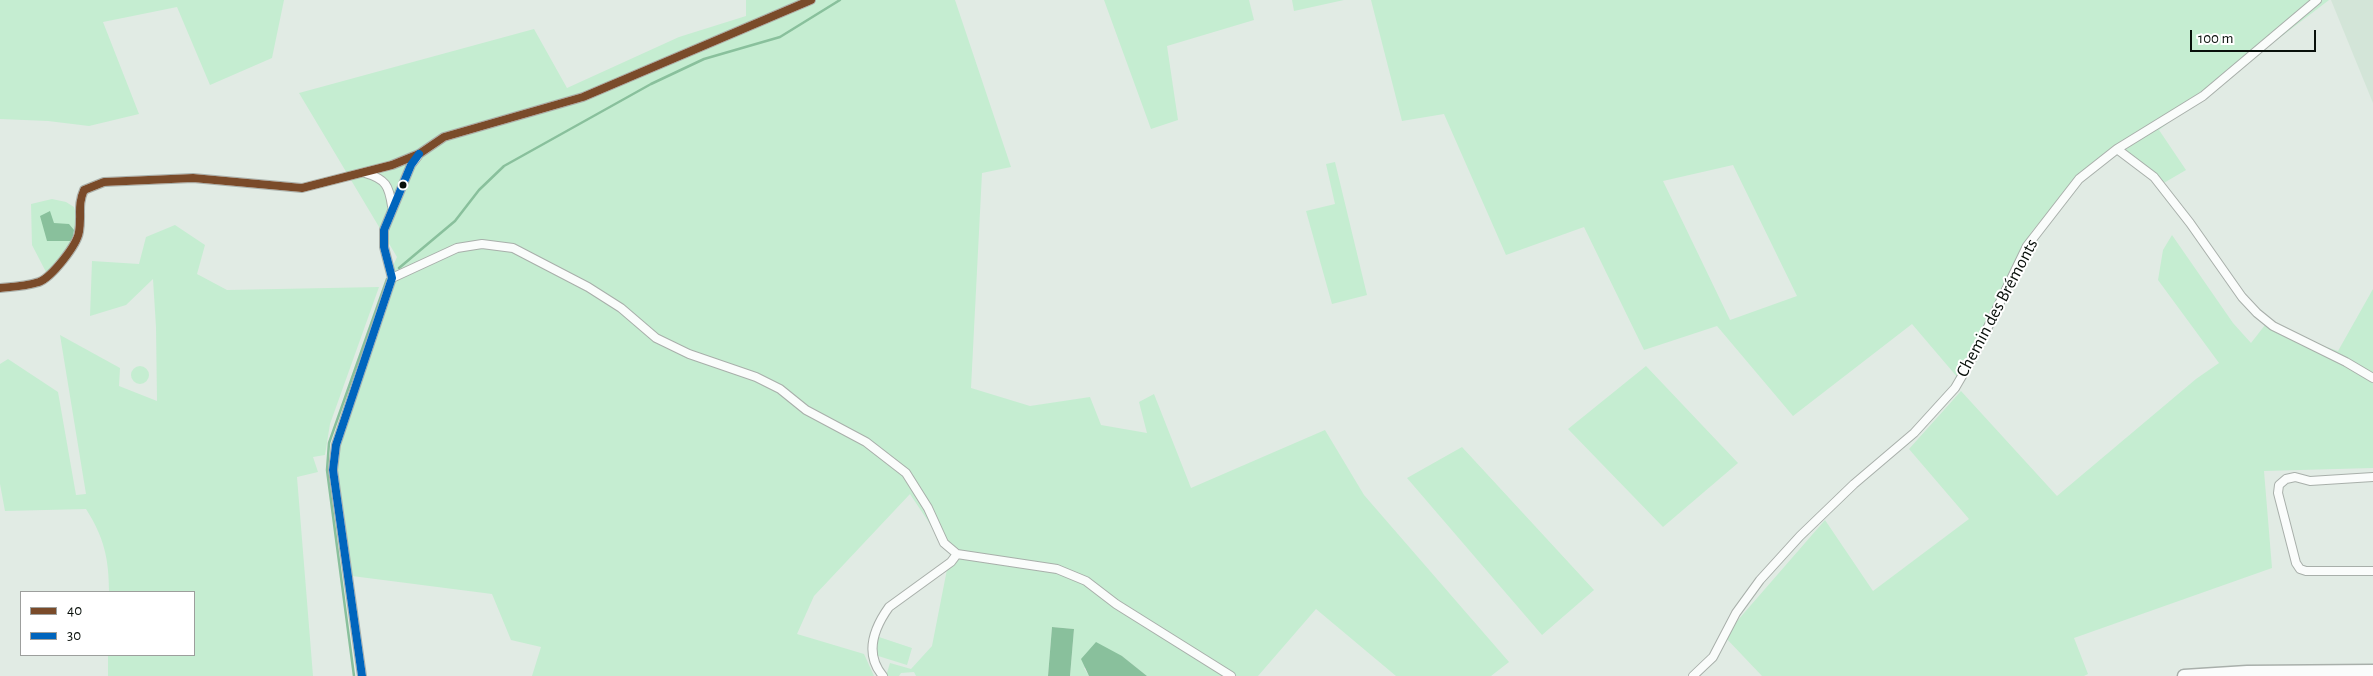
<!DOCTYPE html>
<meta charset="utf-8">
<style>
body{margin:0}
#map{position:relative;width:2373px;height:676px;overflow:hidden;background:#e1ebe4;font-family:"Alegreya Sans",sans-serif}
canvas{display:block}
.legend{position:absolute;left:20px;top:591px;width:175px;height:65px;box-sizing:border-box;background:#fff;border:1px solid #9d9f9d;margin:0;padding:6px 9px;list-style:none;font-size:15px;color:#09100b}
.legend li{display:flex;align-items:center;gap:10px;height:25px}
.legend b{width:25px;border:1px solid #9d9f9d}
.scale{position:absolute;left:2190px;top:30px;width:126px;height:22px;box-sizing:border-box;border:2px solid #09100b;border-top:0;padding-left:6px;font-size:15px;line-height:18px;white-space:nowrap;color:#09100b;-webkit-text-stroke:4px #fff;paint-order:stroke}
</style>
<div id="map">
<canvas width="2373" height="676"></canvas>
<ul class="legend">
<li><b style="height:6px;background:#7a4b2a"></b>40</li>
<li><b style="height:6px;background:#0065bd"></b>30</li>
</ul>
<div class="scale">100 m</div>
</div>
<script>
const c = document.querySelector('canvas').getContext('2d');
c.lineJoin = 'round';
function fill(path, color) {
  c.fillStyle = color;
  c.fill(path, 'evenodd');
}
function stroke(path, color, width, dash) {
  c.strokeStyle = color;
  c.lineWidth = width;
  c.lineCap = dash ? 'butt' : 'round';
  c.setLineDash(dash || []);
  c.stroke(path);
}
function label(font, color, halo, rows, align = 'center') {
  c.font = font + ' "Alegreya Sans",sans-serif';
  c.lineWidth = 4;
  c.setLineDash([]);
  c.textBaseline = 'middle';
  c.strokeStyle = halo;
  c.fillStyle = color;
  for (const [text, x, y, turn = 0] of rows) {
    c.save();
    c.translate(x, y);
    c.rotate((+turn || 0) * Math.PI / 180);
    c.textAlign = isNaN(turn) ? turn : align;
    if (halo) c.strokeText(text, 0, 0);
    c.fillText(text, 0, 0);
    c.restore();
  }
}
fill(new Path2D(`
 M 2331,0 L 2373,0 L 2373,103 Z`), '#d3e5d8');
fill(new Path2D(`
 M 0,0 L 284,0 L 272,58 L 210,85 L 177,7 L 103,22 L 139,114 L 89,126 L 48,121 L 0,119 Z
 M 746,0 L 955,0 L 1011,167 L 982,173 L 971,388 L 1030,406 L 1090,397 L 1101,425 L 1147,433 L 1139,402 L 1154,394 L 1191,488 L 1325,430 L 1364,495 L 1509,662 L 1491,676 L 1396,676 L 1316,609 L 1258,676 L 1147,676 L 1122,656 L 1084,668 L 1089,676 L 1070,676 L 1074,629 L 1052,627 L 1048,676 L 916,676 L 914,672 L 901,673 L 899,676 L 886,676 L 890,663 L 911,669 L 932,646 L 950,554 L 910,494 L 814,596 L 797,634 L 864,654 L 874,676 L 532,676 L 541,647 L 511,640 L 492,594 L 352,576 L 334,457 L 385,283 L 397,257 L 299,93 L 534,29 L 567,88 L 679,37 L 746,16 Z
 M 1104,0 L 1249,0 L 1254,20 L 1167,46 L 1178,120 L 1151,129 Z
 M 1292,0 L 1344,0 L 1294,11 Z
 M 1371,0 L 2329,0 L 2159,130 L 2186,170 L 2162,184 L 2117,144 L 2071,185 L 2032,231 L 1958,378 L 1912,324 L 1793,416 L 1717,326 L 1644,350 L 1584,227 L 1506,255 L 1444,114 L 1402,121 ZM 1733,165 L 1797,296 L 1730,320 L 1663,181 Z
 M 1335,162 L 1367,295 L 1332,304 L 1306,211 L 1335,204 L 1326,164 Z
 M 52,199 L 66,202 L 74,207 C 84,236 66,253 46,272 L 32,245 L 31,204 Z
 M 175,225 L 205,245 L 197,274 L 227,290 L 379,287 L 330,424 L 325,455 L 313,457 L 318,472 L 297,477 L 313,676 L 108,676 L 108,655 L 194,655 L 194,592 L 109,592 C 109,559 104,537 86,509 L 5,511 L 0,484 L 0,364 L 8,359 L 58,392 L 76,495 L 86,494 L 60,335 L 120,368 L 119,386 L 157,401 L 156,327 L 153,279 L 126,305 L 90,316 L 92,261 L 139,264 L 146,237 Z
 M 2172,235 L 2233,323 L 2251,343 L 2265,325 L 2338,351 L 2373,289 L 2373,468 L 2264,471 L 2272,568 L 2074,638 L 2088,674 L 2084,676 L 1762,676 L 1724,636 L 1825,520 L 1873,591 L 1969,519 L 1909,449 L 1961,391 L 2057,496 L 2196,379 L 2219,363 L 2158,280 L 2163,250 Z
 M131 375a9 9 0 1 1 18 0a9 9 0 1 1-18 0Z
 M 1646,366 L 1738,463 L 1663,527 L 1568,429 Z
 M 1462,447 L 1594,590 L 1542,635 L 1407,478 Z
 M 876,636 L 912,648 L 907,665 L 875,655 Z`), '#c5edd1');
fill(new Path2D(`
 M 50,211 L 54,223 L 69,224 L 74,230 L 72,241 L 47,241 L 40,216 Z
 M 1052,627 L 1074,629 L 1070,676 L 1048,676 Z
 M 1096,642 L 1122,656 L 1147,676 L 1089,676 L 1081,659 Z`), '#89c09c');
stroke(new Path2D(`
 M 399,268 L 455,221 L 479,190 L 504,166 L 651,84 L 704,59 L 780,37 L 840,0
 M 354,676 L 327,470 L 329,443 L 387,279`), '#89c09c', 2.5);
const minor = new Path2D(`
 M 2117,149 L 2154,177 L 2190,223 L 2242,297 L 2257,313 L 2273,326 L 2346,362 L 2373,378
 M 365,173 C 386,179 389,186 392,206
 M 392,278 L 457,248 L 482,244 L 513,248 L 588,287 L 621,308 L 656,338 L 689,354 L 756,377 L 780,389 L 806,410 L 866,442 L 906,473 L 928,508 L 944,543 L 957,554 L 1057,569 L 1086,581 L 1116,604 L 1231,676
 M 0,288 C 12,287 27,286 39,282 C 52,277 77,245 79,232 C 82,215 77,206 84,190 L 104,182 L 193,178 L 302,188 L 392,165 L 419,154 L 444,137 L 583,97 L 811,0
 M 2373,477 L 2310,481 L 2295,477 L 2286,479 L 2279,485 L 2278,493 L 2296,563 L 2300,569 L 2306,571 L 2373,571
 M 362,676 L 333,470 L 336,445 L 392,278 L 384,247 L 384,230 L 411,165 L 418,156
 M 883,676 C 864,654 874,628 889,607 L 951,562 L 957,554
 M 1693,676 L 1713,657 L 1736,613 L 1760,580 L 1800,536 L 1854,484 L 1914,433 L 1955,388 L 1976,352 L 2027,246 L 2079,179 L 2117,149 L 2203,96 L 2317,0`);
const primary = new Path2D(`
 M 2184,676 L 2247,672 L 2373,671`);
stroke(minor, '#a8afaa', 10);
stroke(primary, '#a8afaa', 15);
stroke(minor, '#fafcfb', 8);
stroke(primary, '#fafcfb', 12);
stroke(new Path2D(`
 M 0,288 C 12,287 27,286 39,282 C 52,277 77,245 79,232 C 82,215 77,206 84,190 L 104,182 L 193,178 L 302,188 L 392,165 L 419,154 L 444,137 L 583,97 L 811,0`), '#7a4b2a', 8);
stroke(new Path2D(`
 M 362,676 L 333,470 L 336,445 L 392,278 L 384,247 L 384,230 L 411,165 L 419,154`), '#0065bd', 8);
for (const [x, y, r, color] of [
 [403,185,4.5,"#09100b"]
]) {
  const dot = new Path2D();
  dot.arc(x, y, r, 0, 2 * Math.PI);
  c.fillStyle = color;
  c.fill(dot);
  stroke(dot, '#fff', 2);
}
label('18px', '#09100b', '#fff', [
 ["Chemin des Brémonts",1997,308,-62]
]);
</script>
